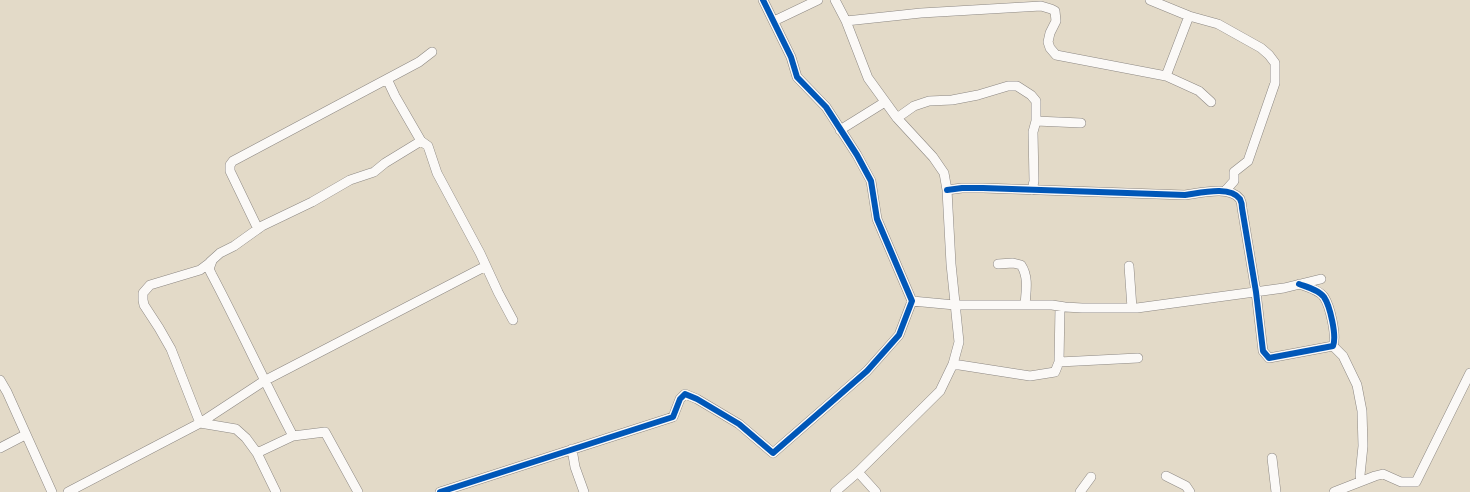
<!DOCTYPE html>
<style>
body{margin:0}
canvas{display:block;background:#e3dac8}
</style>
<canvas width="1470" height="492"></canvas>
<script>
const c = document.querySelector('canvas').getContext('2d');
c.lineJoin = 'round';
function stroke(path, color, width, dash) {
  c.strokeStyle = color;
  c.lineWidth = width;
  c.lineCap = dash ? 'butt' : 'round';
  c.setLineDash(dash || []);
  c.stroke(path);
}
const minor = new Path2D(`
 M 1150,0 L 1189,16 L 1218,24 L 1261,48 L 1269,55 L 1275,63 L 1275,83 L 1248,161 L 1234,172 L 1234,181 L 1226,190
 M 774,21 L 818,0
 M 846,21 L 921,13 L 1041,6 L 1051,9 L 1055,11 L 1056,21 L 1050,33 L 1048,42 L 1050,48 L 1056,55 L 1166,76 L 1199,91 L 1211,102
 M 1166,76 L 1189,16
 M 387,79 L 395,96 L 421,141 L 428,146 L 437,173 L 480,253 L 498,292 L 513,320
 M 897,118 L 914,106 L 929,101 L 952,100 L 978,95 L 1008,86 L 1017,86 L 1031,95 L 1036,101 L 1036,121 L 1033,132 L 1034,181 L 1032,190
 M 1036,121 L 1081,123
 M 840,130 L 885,102
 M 947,190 L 962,188 L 983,188 L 1185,195 C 1200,193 1230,185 1240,199 C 1241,201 1242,205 1242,208 L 1256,292 L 1263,351 L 1269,358 L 1333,346 C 1337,336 1330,306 1324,297 C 1319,290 1307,287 1299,284
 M 258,229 L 230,171 L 230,165 L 233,161 L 419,62 L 432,52
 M 212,261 L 200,270 L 150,285 L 143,293 L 143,300 L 144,305 L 159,328 L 171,349 L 200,423 L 264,381 L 486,266
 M 998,264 L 1013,263 L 1021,265 C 1029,277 1026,291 1025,305
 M 1129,266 L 1132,308
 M 912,301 L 955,305 L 1052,305 L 1065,307 L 1082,308 L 1137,308 L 1284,288 L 1321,279
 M 1333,346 L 1343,356 L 1357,385 L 1362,411 L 1363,446 L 1360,475 L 1361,481
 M 1059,362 L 1138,358
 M 953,364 L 1030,376 L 1055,372 L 1059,362 L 1060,307
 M 0,380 L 7,392 L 52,492
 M 293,436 C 265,383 240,328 212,275 L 209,269 L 212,261 L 210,262 L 220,253 L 234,246 L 262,226 L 312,202 L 350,180 L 374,172 L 385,163 L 421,141
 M 0,448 L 25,435
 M 572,449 L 575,467 L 584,492
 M 257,453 L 293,436 L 325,432 L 358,492
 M 1272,458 L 1276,492
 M 858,472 L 876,492
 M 1166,476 L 1186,486 L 1190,492
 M 68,492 L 200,423 L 236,429 L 246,438 L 257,453 L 276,492
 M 440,492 L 673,417 L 680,399 L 685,394 L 697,399 L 739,424 L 773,453 L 867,371 L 899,335 L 912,301 L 877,219 L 871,181 L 857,155 L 826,107 L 797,77 L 791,57 L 763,0
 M 835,492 L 858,472 L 940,391 L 953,364 L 959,342 L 951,264 L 947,190 L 944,173 L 933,157 L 897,118 L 868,78 L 846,21 L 835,0
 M 1080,492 L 1091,477
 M 1334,492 L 1375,476 L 1383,474 L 1401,482 L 1416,482 L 1470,373`);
stroke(minor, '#8c8782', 10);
stroke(minor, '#fbf9f7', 9);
stroke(new Path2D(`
 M 947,190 L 962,188 L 983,188 L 1185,195 C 1200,193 1230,185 1240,199 C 1241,201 1242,205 1242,208 L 1256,292 L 1263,351 L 1269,358 L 1333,346 C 1337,336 1330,306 1324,297 C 1319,290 1307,287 1299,284
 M 440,492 L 673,417 L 680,399 L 685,394 L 697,399 L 739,424 L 773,453 L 867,371 L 899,335 L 912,301 L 877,219 L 871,181 L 857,155 L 826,107 L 797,77 L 791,57 L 763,0`), '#0057b8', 6);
</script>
